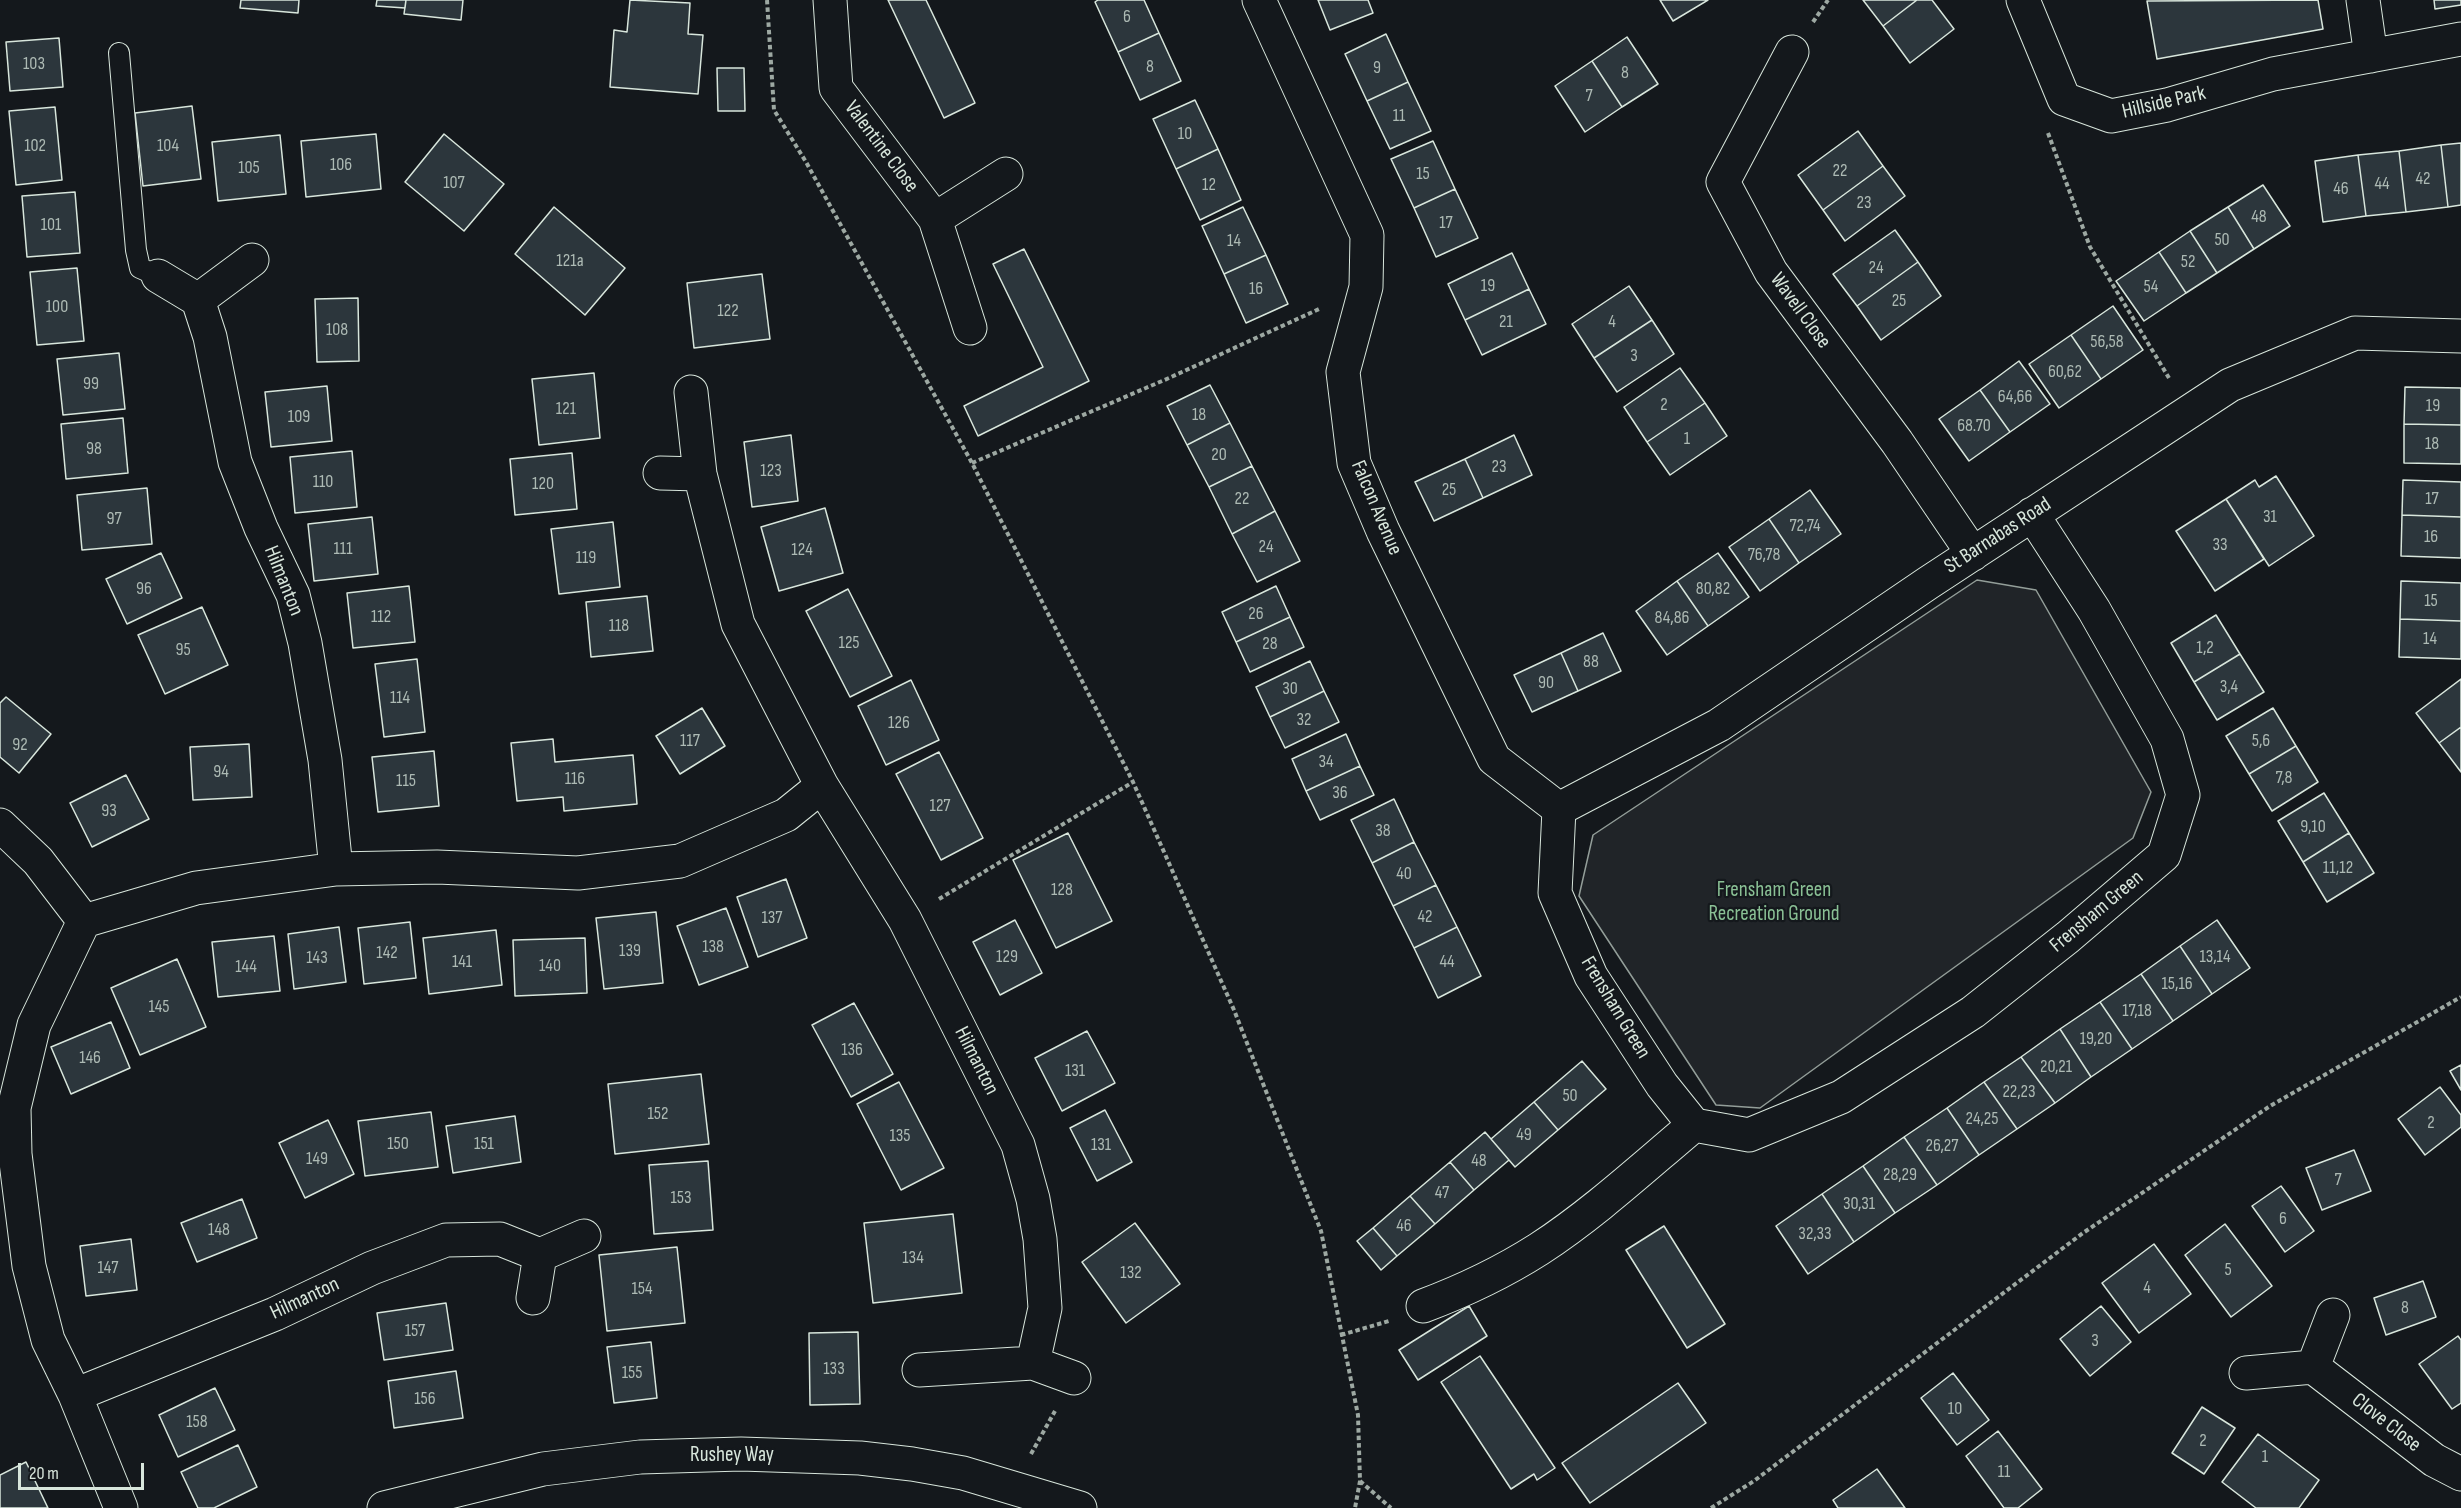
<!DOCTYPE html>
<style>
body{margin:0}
#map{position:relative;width:2461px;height:1508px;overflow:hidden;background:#14181c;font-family:"Sofia Sans Condensed",sans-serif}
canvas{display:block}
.scale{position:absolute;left:18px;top:1463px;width:126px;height:27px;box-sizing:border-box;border:3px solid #d8e6dc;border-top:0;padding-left:8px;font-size:18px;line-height:21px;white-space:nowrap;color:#d8e6dc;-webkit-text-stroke:4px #14181c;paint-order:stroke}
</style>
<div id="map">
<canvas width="2461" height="1508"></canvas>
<div class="scale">20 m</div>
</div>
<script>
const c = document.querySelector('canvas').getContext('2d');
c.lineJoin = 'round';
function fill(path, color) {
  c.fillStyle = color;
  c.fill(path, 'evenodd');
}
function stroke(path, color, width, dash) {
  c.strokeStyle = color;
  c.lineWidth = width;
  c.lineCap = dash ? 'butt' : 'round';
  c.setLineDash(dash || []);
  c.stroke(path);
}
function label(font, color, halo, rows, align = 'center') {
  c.font = font + ' "Sofia Sans Condensed",sans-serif';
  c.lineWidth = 4.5;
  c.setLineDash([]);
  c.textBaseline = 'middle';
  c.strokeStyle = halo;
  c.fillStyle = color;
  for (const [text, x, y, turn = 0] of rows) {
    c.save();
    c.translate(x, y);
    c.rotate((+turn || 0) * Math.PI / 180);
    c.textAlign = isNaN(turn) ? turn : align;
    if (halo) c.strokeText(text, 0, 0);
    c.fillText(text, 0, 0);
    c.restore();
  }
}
const green = new Path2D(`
 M 1977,580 L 2036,590 L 2151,792 L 2133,838 L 1760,1108 L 1716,1105 L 1579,896 L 1593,835 Z`);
fill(green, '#202428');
stroke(green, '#939e99', 1.5);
const building = new Path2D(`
 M 241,0 L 299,0 L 298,13 L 240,8 Z
 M 377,0 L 406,0 L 405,8 L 376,6 Z
 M 406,0 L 463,0 L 461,20 L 404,14 Z
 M 630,0 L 690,3 L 688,34 L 703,35 L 698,94 L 610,87 L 614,30 L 627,32 Z
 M 888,0 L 926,0 L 975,103 L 944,118 Z
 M 1098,0 L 1144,0 L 1159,33 L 1118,52 L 1095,2 Z
 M 1318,0 L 1368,0 L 1373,13 L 1330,30 Z
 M 1660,0 L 1708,0 L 1673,21 Z
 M 1863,0 L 1917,0 L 1883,26 Z
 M 1917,0 L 1932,0 L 1954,29 L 1910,63 L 1883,26 Z
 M 2318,0 L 2323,29 L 2157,59 L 2147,1 Z
 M 2434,0 L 2461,0 L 2461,5 L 2435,9 Z
 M 1159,33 L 1181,81 L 1140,100 L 1118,52 Z
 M 1386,34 L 1408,82 L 1367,101 L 1345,54 Z
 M 1627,37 L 1658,84 L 1622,107 L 1592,61 Z
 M 59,38 L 63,87 L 10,91 L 6,42 Z
 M 1592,61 L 1622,107 L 1585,132 L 1555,86 Z
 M 717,68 L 744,68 L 745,111 L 718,111 Z
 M 1408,82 L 1431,131 L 1390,149 L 1367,101 Z
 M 1195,100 L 1218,149 L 1176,169 L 1153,119 Z
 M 192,106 L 201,179 L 143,186 L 135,113 Z
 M 55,107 L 62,180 L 16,185 L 9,111 Z
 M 1858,131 L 1883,166 L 1823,210 L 1798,175 Z
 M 376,134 L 381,189 L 306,197 L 301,141 Z
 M 444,134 L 504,184 L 464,231 L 405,182 Z
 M 280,135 L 286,194 L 218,201 L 212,142 Z
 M 1433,141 L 1455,189 L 1414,208 L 1391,159 Z
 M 2461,143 L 2461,205 L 2448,207 L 2441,145 Z
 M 2441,145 L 2448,207 L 2406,212 L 2399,151 Z
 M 1218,149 L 1241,200 L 1200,220 L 1176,169 Z
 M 2399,151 L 2406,212 L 2366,216 L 2358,155 Z
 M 2358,155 L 2366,216 L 2323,222 L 2315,161 Z
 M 1883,166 L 1905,196 L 1845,241 L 1823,210 Z
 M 2263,185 L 2290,226 L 2254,249 L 2228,207 Z
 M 1455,189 L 1478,238 L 1436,257 L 1414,208 Z
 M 75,192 L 80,253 L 27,257 L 22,196 Z
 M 554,207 L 625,268 L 585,315 L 515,254 Z
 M 1243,207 L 1266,255 L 1224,274 L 1202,226 Z
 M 2228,207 L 2254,249 L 2217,273 L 2190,231 Z
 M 1895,230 L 1918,262 L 1857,306 L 1833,274 Z
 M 2190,231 L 2217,273 L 2186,293 L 2159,252 Z
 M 1024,249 L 1089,381 L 978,436 L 964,406 L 1043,367 L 993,264 Z
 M 2159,252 L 2186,293 L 2144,321 L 2116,281 Z
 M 1512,253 L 1529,289 L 1465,320 L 1448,284 Z
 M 1266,255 L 1288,304 L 1246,323 L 1224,274 Z
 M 1918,262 L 1941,296 L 1881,340 L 1857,306 Z
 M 77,268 L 84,341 L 37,345 L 30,272 Z
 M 762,274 L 770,339 L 694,348 L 687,283 Z
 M 1629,286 L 1652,320 L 1594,358 L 1572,324 Z
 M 1529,289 L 1546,324 L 1482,355 L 1465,320 Z
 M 358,298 L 359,361 L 317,362 L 315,299 Z
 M 2113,306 L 2143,350 L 2101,379 L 2071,335 Z
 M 1652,320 L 1674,354 L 1617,392 L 1594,358 Z
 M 2071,335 L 2101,379 L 2059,408 L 2029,364 Z
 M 119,353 L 125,409 L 63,415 L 57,359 Z
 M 2019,361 L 2050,404 L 2010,432 L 1980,390 Z
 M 1680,368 L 1705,403 L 1647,442 L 1624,407 Z
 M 594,373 L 600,438 L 539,445 L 532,379 Z
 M 1210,385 L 1230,423 L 1187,445 L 1167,406 Z
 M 327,386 L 332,441 L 271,447 L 265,392 Z
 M 2405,387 L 2461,388 L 2461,425 L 2404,424 Z
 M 1980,390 L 2010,432 L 1969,461 L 1939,419 Z
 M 1705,403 L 1727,436 L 1670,475 L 1647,442 Z
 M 123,418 L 128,473 L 66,479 L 61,424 Z
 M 1230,423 L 1252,466 L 1209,487 L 1187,445 Z
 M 2404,424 L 2461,425 L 2461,464 L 2404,463 Z
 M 791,435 L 798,501 L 752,507 L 744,442 Z
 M 1514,435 L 1532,475 L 1483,498 L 1465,459 Z
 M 352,451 L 357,507 L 295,513 L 290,457 Z
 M 572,453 L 577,509 L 515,515 L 510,459 Z
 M 1465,459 L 1483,498 L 1434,521 L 1415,482 Z
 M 1252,466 L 1275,511 L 1232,534 L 1209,487 Z
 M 2276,476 L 2314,536 L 2269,566 L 2226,499 L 2255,480 L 2259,487 Z
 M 2403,480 L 2461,482 L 2461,517 L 2402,515 Z
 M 147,488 L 152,544 L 82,550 L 77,495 Z
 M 1810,490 L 1841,534 L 1799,563 L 1769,519 Z
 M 2226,499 L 2264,559 L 2215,591 L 2176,531 Z
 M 825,508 L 843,573 L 779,591 L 761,527 Z
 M 1275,511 L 1300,561 L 1257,582 L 1232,534 Z
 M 2402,515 L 2461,517 L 2461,558 L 2401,556 Z
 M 372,517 L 378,574 L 314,581 L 308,524 Z
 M 1769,519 L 1799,563 L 1760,591 L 1729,547 Z
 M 613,522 L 620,587 L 559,594 L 551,529 Z
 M 161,553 L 182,598 L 127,624 L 106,579 Z
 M 1718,553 L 1749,597 L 1708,626 L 1677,581 Z
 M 1677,581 L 1708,626 L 1667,655 L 1636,611 Z
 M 2401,581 L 2461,583 L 2461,621 L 2400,619 Z
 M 409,586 L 415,642 L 353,648 L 347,593 Z
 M 1276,586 L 1290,617 L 1236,642 L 1222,612 Z
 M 848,589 L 892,676 L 850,697 L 806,611 Z
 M 647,596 L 653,651 L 591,657 L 586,602 Z
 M 202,607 L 228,665 L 165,694 L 138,635 Z
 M 2216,615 L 2240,654 L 2194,682 L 2171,643 Z
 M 1290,617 L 1304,647 L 1250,672 L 1236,642 Z
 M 2400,619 L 2461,621 L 2461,659 L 2399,657 Z
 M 1603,633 L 1621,671 L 1578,691 L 1561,653 Z
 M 1561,653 L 1578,691 L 1532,712 L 1514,675 Z
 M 2240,654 L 2264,692 L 2217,720 L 2194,682 Z
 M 417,659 L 425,732 L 384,737 L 375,664 Z
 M 1310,661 L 1324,691 L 1270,717 L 1256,687 Z
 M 2461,679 L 2461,727 L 2439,743 L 2416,713 Z
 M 911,680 L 939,740 L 886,765 L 858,706 Z
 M 1324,691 L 1339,722 L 1285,748 L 1270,717 Z
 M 6,697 L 51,734 L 19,773 L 0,757 L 0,703 Z
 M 702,708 L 725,746 L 680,774 L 656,736 Z
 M 2273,708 L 2296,746 L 2249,774 L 2226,736 Z
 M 2461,727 L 2461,772 L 2439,743 Z
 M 1346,734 L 1360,766 L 1306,791 L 1292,759 Z
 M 553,739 L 555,762 L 633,755 L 637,804 L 564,811 L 563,797 L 517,801 L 511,743 Z
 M 249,744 L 252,797 L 193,800 L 190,747 Z
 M 2296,746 L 2318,782 L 2272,811 L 2249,774 Z
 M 434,751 L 439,806 L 378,812 L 372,757 Z
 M 939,752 L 983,838 L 941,860 L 896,774 Z
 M 1360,766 L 1374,795 L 1320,820 L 1306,791 Z
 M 126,775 L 149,819 L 92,847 L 70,803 Z
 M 2324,793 L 2349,833 L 2303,862 L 2278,821 Z
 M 1394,799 L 1414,842 L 1372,863 L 1351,820 Z
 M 1068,833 L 1112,921 L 1056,948 L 1013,860 Z
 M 2349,833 L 2374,873 L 2327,902 L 2303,862 Z
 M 1414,842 L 1436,885 L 1393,906 L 1372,863 Z
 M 786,879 L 807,938 L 758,957 L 737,897 Z
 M 1436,885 L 1457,927 L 1414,948 L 1393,906 Z
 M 726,908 L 748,967 L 699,985 L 677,926 Z
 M 656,912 L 663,983 L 604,989 L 596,918 Z
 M 1015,920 L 1042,973 L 1000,995 L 973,942 Z
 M 2217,920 L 2250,968 L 2212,994 L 2180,946 Z
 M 410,922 L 416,978 L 364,984 L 358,928 Z
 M 339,927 L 346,982 L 294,989 L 288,934 Z
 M 1457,927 L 1481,976 L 1438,998 L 1414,948 Z
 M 496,930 L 502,985 L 429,994 L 423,938 Z
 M 274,936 L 280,991 L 218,997 L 212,942 Z
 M 585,938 L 587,993 L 515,996 L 513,940 Z
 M 2180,946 L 2212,994 L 2173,1021 L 2141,974 Z
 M 177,959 L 206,1027 L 140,1055 L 111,988 Z
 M 2141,974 L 2173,1021 L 2132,1049 L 2100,1002 Z
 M 2100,1002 L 2132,1049 L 2091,1077 L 2060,1029 Z
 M 854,1003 L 893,1074 L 851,1097 L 812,1025 Z
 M 111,1022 L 130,1068 L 71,1094 L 51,1047 Z
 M 2060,1029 L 2091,1077 L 2055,1103 L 2021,1057 Z
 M 1087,1031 L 1115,1083 L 1062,1111 L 1035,1058 Z
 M 2021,1057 L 2055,1103 L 2017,1129 L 1984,1082 Z
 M 1582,1061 L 1606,1089 L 1558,1130 L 1534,1102 Z
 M 2461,1065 L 2461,1090 L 2450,1071 Z
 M 701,1074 L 709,1144 L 615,1154 L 608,1084 Z
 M 899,1082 L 944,1168 L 901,1190 L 857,1104 Z
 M 1984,1082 L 2017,1129 L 1979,1155 L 1947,1108 Z
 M 2440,1087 L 2461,1115 L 2461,1127 L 2425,1155 L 2398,1119 Z
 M 1534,1102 L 1558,1130 L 1515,1167 L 1491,1139 Z
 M 1947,1108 L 1979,1155 L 1937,1185 L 1904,1137 Z
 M 1105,1110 L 1132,1162 L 1097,1181 L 1070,1128 Z
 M 431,1112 L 438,1167 L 365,1176 L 358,1121 Z
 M 515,1116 L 521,1162 L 453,1173 L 446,1126 Z
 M 328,1120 L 354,1174 L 305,1198 L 279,1143 Z
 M 1485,1132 L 1509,1160 L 1474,1190 L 1450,1162 Z
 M 1904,1137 L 1937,1185 L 1895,1213 L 1863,1166 Z
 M 2354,1150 L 2371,1191 L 2322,1210 L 2306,1168 Z
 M 708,1161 L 713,1230 L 654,1234 L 649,1165 Z
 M 1450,1162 L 1474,1190 L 1435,1224 L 1410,1196 Z
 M 1863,1166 L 1895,1213 L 1854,1242 L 1822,1194 Z
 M 2281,1186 L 2314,1231 L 2285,1252 L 2252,1206 Z
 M 1822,1194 L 1854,1242 L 1808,1274 L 1776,1226 Z
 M 1410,1196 L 1435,1224 L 1397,1256 L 1373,1228 Z
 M 242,1199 L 257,1238 L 197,1262 L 181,1223 Z
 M 953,1214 L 962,1293 L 873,1303 L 864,1223 Z
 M 1135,1223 L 1180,1284 L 1126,1323 L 1082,1262 Z
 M 2225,1224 L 2272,1286 L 2231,1317 L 2185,1255 Z
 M 1664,1226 L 1725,1324 L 1687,1348 L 1626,1250 Z
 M 1373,1228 L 1397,1256 L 1381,1270 L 1357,1241 Z
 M 131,1239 L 137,1290 L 86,1296 L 80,1246 Z
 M 2154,1244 L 2191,1294 L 2139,1333 L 2102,1283 Z
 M 677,1247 L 685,1323 L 607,1331 L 599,1255 Z
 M 2423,1281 L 2436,1317 L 2386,1335 L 2374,1298 Z
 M 446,1303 L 453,1350 L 384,1360 L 377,1313 Z
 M 1469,1306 L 1487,1336 L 1418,1380 L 1399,1350 Z
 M 2101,1306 L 2131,1342 L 2090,1376 L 2060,1339 Z
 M 858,1332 L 860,1404 L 810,1405 L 809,1333 Z
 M 2458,1336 L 2461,1340 L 2461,1403 L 2452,1409 L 2419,1364 Z
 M 651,1342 L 657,1398 L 614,1403 L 607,1347 Z
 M 1480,1356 L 1555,1468 L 1537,1480 L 1534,1474 L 1511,1489 L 1441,1382 Z
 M 456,1371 L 463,1418 L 394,1428 L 388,1381 Z
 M 1953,1373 L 1989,1420 L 1957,1445 L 1921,1398 Z
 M 1678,1383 L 1706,1423 L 1590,1503 L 1562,1463 Z
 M 215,1388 L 235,1430 L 178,1457 L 159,1415 Z
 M 2202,1407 L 2235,1428 L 2204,1474 L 2172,1453 Z
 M 1998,1431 L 2042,1489 L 2018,1508 L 2004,1508 L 1966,1456 Z
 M 2258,1434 L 2319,1480 L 2299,1508 L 2256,1508 L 2222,1482 Z
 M 238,1445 L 257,1487 L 214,1508 L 198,1508 L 181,1472 Z
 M 26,1462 L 48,1508 L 0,1508 L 0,1475 Z
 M 1877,1469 L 1905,1508 L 1838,1508 L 1833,1500 Z`);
fill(building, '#2c363c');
stroke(building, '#d8e6dc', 1.5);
const lane = new Path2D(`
 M 119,53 L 136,250 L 140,268 L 158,276`);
const street = new Path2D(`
 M 830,0 L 836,88 L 935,219 L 970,328
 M 1259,0 L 1367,235 L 1366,287 L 1343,372 L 1354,463 L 1383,531 L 1494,759 L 1559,809
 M 2023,0 L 2064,99 L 2111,116 L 2167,105 L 2273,74 L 2461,39
 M 2363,0 L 2371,56
 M 1792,52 L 1723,182 L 1771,272 L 1897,442 L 1973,554
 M 935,219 L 1006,174
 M 158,276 L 198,300 L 210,337 L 235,462 L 261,528 L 293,595 L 305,643 L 325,760 L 336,869
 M 198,300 L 252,260
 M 691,392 L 700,474 L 738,624 L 822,786 L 905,920 L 1018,1145 L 1033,1199 L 1040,1239 L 1045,1308 L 1033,1363
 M 660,473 L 700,474
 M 1559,809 L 1555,893 L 1591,976 L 1662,1085 L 1694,1125 L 1749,1135 L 1841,1097 L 1973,1012 L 2068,937 L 2164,855 L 2183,795 L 2167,739 L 2094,610 L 2032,514
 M 1559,809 L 1719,725 L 1928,583 L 2230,385 L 2355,333 L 2461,336
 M 0,825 L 38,861 L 84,921
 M 533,1298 L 540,1255
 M 1423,1306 C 1463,1291 1503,1272 1539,1249 C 1593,1214 1645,1166 1694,1125
 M 2333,1315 L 2313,1367 L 2434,1460 L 2461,1474
 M 919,1370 L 1033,1363 L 1074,1378
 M 2246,1373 L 2313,1367
 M 75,1395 L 275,1314 L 372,1268 L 446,1240 L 500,1239 L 540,1255 L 584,1236
 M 121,1508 L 75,1395 L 48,1340 L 29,1266 L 15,1154 L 14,1108 L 34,1025 L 84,921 L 196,888 L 336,869 L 437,867 L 578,873 L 680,861 L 786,815 L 822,786`);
const secondary = new Path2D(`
 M 384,1508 L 543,1469 L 640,1457 L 741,1454 L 860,1458 L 912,1464 L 963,1473 L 1080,1508`);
stroke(lane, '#d8e6dc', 22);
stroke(street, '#d8e6dc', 35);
stroke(secondary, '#d8e6dc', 35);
stroke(new Path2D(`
 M 767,0 L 774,110 L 806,162 L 972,463 L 1133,782 L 1234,1010 L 1321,1231 L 1358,1415 L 1360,1481 L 1355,1508
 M 1813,22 L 1828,0
 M 2048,133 L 2090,247 L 2169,378
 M 972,463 L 1169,378 L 1319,309
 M 939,899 L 1133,782
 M 1341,1335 L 1389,1321
 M 1031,1454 L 1055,1411
 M 1360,1481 L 1391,1508
 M 1711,1508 L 1754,1481 L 2083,1233 L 2270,1106 L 2461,997`), '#9da8a2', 4, [4.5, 3]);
stroke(lane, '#14181c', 20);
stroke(street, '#14181c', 33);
stroke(secondary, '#14181c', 33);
label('18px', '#adbab4', null, [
 ["6",1127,17],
 ["103",34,64],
 ["8",1150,67],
 ["9",1377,68],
 ["8",1625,73],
 ["7",1589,96],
 ["11",1399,116],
 ["10",1185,134],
 ["102",35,146],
 ["104",168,146],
 ["106",341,165],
 ["105",249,168],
 ["22",1840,171],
 ["15",1423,174],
 ["42",2423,179],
 ["107",454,183],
 ["44",2382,184],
 ["12",1209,185],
 ["46",2341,189],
 ["23",1864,203],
 ["48",2259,217],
 ["17",1446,223],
 ["101",51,225],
 ["50",2222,240],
 ["14",1234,241],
 ["121a",570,261],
 ["52",2188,262],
 ["24",1876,268],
 ["19",1488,286],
 ["54",2151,287],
 ["16",1256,289],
 ["25",1899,301],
 ["100",57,307],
 ["122",728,311],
 ["21",1506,322],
 ["4",1612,322],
 ["108",337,330],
 ["56,58",2107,342],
 ["3",1634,356],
 ["60,62",2065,372],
 ["99",91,384],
 ["64,66",2015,397],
 ["2",1664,405],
 ["19",2433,406],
 ["121",566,409],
 ["18",1199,415],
 ["109",299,417],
 ["68.70",1974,426],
 ["1",1687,439],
 ["18",2432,444],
 ["98",94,449],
 ["20",1219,455],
 ["23",1499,467],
 ["123",771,471],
 ["110",323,482],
 ["120",543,484],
 ["25",1449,490],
 ["22",1242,499],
 ["17",2432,499],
 ["31",2270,517],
 ["97",114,519],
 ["72,74",1805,526],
 ["16",2431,537],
 ["33",2220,545],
 ["24",1266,547],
 ["111",343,549],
 ["124",802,550],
 ["76,78",1764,555],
 ["119",586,558],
 ["96",144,589],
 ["80,82",1713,589],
 ["15",2431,601],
 ["26",1256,614],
 ["112",381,617],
 ["84,86",1672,618],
 ["118",619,626],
 ["14",2430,639],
 ["125",849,643],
 ["28",1270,644],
 ["1,2",2205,648],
 ["95",183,650],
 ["88",1591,662],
 ["90",1546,683],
 ["3,4",2229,687],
 ["30",1290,689],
 ["114",400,698],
 ["32",1304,720],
 ["126",899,723],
 ["117",690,741],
 ["5,6",2261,741],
 ["92",20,745],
 ["34",1326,762],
 ["94",221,772],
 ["7,8",2284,778],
 ["116",575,779],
 ["115",406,781],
 ["36",1340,793],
 ["127",940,806],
 ["93",109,811],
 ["9,10",2313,827],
 ["38",1383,831],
 ["11,12",2338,868],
 ["40",1404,874],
 ["128",1062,890],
 ["42",1425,917],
 ["137",772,918],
 ["138",713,947],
 ["139",630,951],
 ["142",387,953],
 ["129",1007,957],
 ["13,14",2215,957],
 ["143",317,958],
 ["141",462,962],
 ["44",1447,962],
 ["140",550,966],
 ["144",246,967],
 ["15,16",2177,984],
 ["145",159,1007],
 ["17,18",2137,1011],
 ["19,20",2096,1039],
 ["136",852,1050],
 ["146",90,1058],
 ["20,21",2056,1067],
 ["131",1075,1071],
 ["22,23",2019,1092],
 ["50",1570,1096],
 ["152",658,1114],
 ["24,25",1982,1119],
 ["2",2431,1123],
 ["49",1524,1135],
 ["135",900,1136],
 ["150",398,1144],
 ["151",484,1144],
 ["131",1101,1145],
 ["26,27",1942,1146],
 ["149",317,1159],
 ["48",1479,1161],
 ["28,29",1900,1175],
 ["7",2338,1180],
 ["47",1442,1193],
 ["153",681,1198],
 ["30,31",1859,1204],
 ["6",2283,1219],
 ["46",1404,1226],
 ["148",219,1230],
 ["32,33",1815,1234],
 ["134",913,1258],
 ["147",108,1268],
 ["5",2228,1270],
 ["132",1131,1273],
 ["4",2147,1288],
 ["154",642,1289],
 ["8",2405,1308],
 ["157",415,1331],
 ["3",2095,1341],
 ["133",834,1369],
 ["155",632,1373],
 ["156",425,1399],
 ["10",1955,1409],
 ["158",197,1422],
 ["2",2203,1441],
 ["1",2265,1457],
 ["11",2004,1472]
]);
label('21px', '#d8e6dc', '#14181c', [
 ["Hillside Park",2164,103,-13],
 ["Valentine Close",881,147,53],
 ["Wavell Close",1800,311,54],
 ["Falcon Avenue",1376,508,67],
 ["St Barnabas Road",1998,536,-33],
 ["Hilmanton",283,581,68],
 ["Frensham Green",2097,912,-40],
 ["Frensham Green",1615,1008,59],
 ["Hilmanton",976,1061,63],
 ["Hilmanton",305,1299,-25],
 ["Clove Close",2386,1423,38],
 ["Rushey Way",732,1456]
]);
label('21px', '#8ac095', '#14181c', [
 ["Frensham Green",1774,891],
 ["Recreation Ground",1774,915]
]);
</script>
